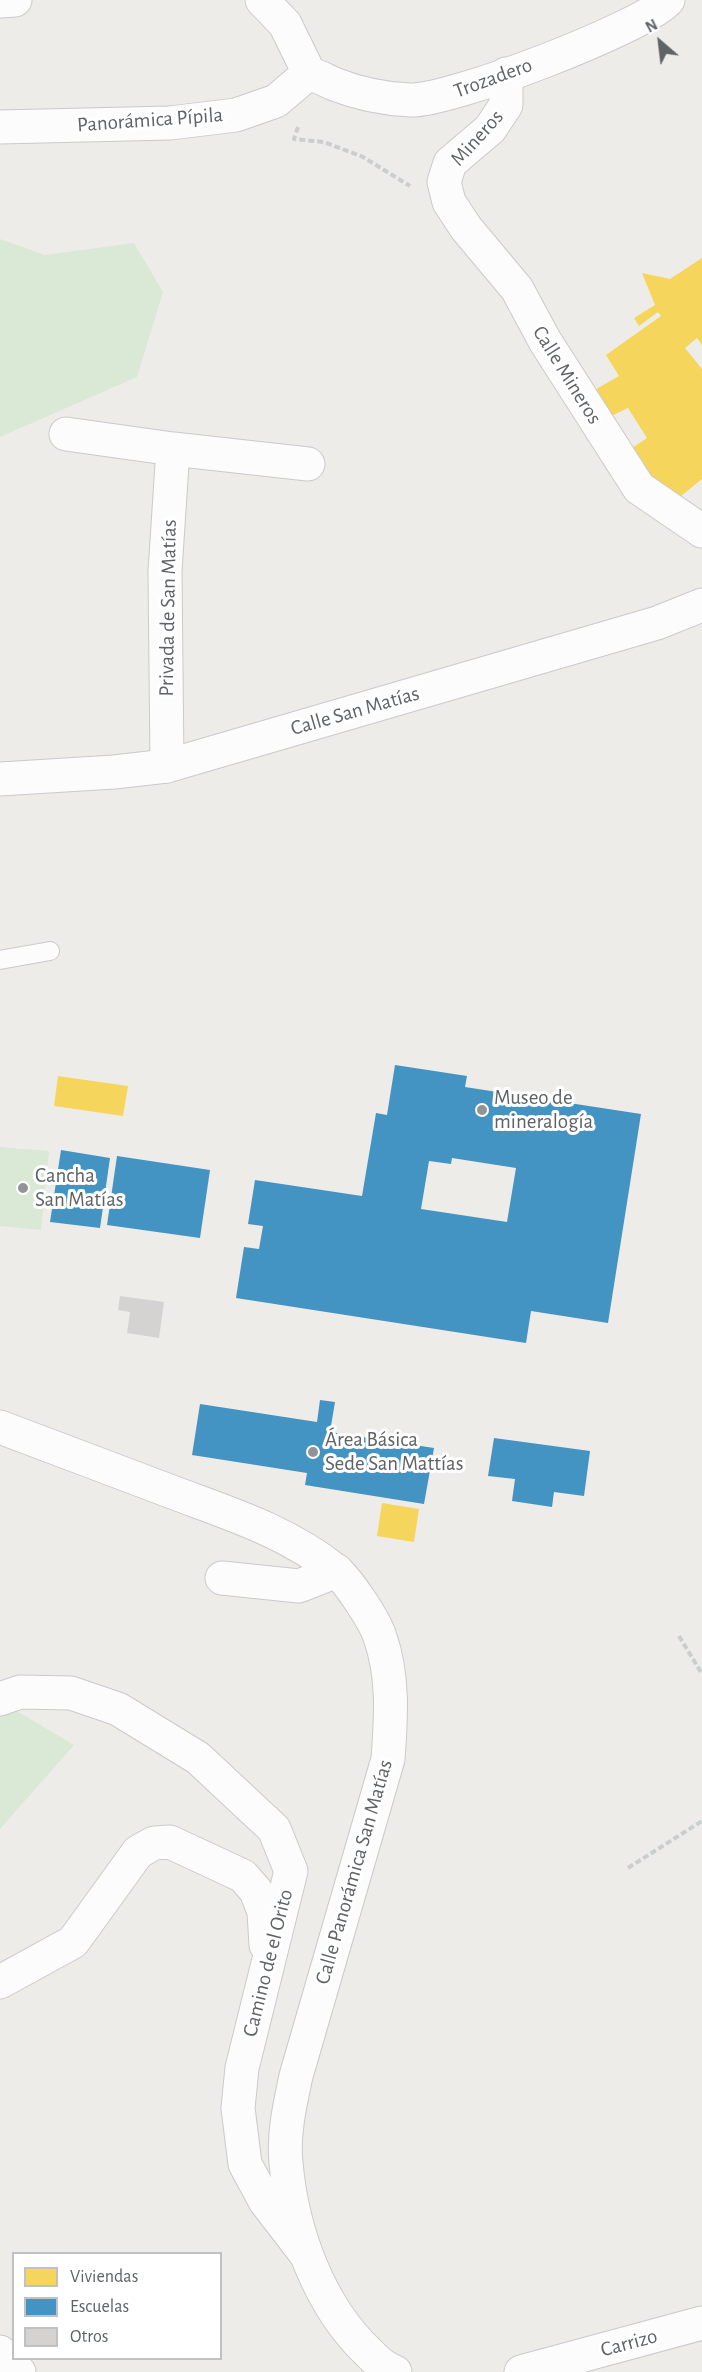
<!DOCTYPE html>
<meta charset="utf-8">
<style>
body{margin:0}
#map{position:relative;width:702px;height:2372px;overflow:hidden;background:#eeece9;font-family:"Alegreya Sans",sans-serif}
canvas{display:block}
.legend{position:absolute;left:12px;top:2252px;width:210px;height:108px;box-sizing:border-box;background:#fff;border:2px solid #bfc1c2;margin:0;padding:8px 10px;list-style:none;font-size:18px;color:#5f6366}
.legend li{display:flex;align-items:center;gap:12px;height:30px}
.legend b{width:30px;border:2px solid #bfc1c2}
.north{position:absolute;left:630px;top:12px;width:60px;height:60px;-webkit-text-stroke:4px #fff;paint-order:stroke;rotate:332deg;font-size:16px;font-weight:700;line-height:24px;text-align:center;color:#5f6366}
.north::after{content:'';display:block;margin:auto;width:21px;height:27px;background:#5f6366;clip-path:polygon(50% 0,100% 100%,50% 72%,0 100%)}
</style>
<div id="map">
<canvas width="702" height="2372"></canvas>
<ul class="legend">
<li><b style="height:16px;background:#f6d55c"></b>Viviendas</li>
<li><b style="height:16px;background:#4393c3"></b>Escuelas</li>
<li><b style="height:16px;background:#d5d3d2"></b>Otros</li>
</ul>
<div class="north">N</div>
</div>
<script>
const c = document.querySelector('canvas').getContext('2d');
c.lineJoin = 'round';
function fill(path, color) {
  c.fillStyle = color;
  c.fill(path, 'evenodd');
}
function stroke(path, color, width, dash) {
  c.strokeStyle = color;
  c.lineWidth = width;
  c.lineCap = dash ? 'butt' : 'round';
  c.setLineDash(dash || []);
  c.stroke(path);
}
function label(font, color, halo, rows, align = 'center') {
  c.font = font + ' "Alegreya Sans",sans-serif';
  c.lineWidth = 6;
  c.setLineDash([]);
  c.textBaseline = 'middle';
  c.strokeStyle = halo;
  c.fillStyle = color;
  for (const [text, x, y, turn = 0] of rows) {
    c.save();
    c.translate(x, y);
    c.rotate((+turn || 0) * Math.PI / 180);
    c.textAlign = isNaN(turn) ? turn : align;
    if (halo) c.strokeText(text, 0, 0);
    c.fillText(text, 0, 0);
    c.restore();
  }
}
fill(new Path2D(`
 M 0,239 L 45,255 L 134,243 L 163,292 L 137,377 L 0,437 Z
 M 0,1147 L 49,1151 L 41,1230 L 0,1226 Z
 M 0,1701 L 74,1745 L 0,1829 Z`), '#dae8d6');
fill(new Path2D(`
 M 702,258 L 702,345 L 697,338 L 685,348 L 702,369 L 702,479 L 681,496 L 651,483 L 629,450 L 647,438 L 628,408 L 607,418 L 593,391 L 619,376 L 606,355 L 661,316 L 658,312 L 639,326 L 634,318 L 655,305 L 642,273 L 670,279 Z
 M 58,1076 L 128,1086 L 123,1116 L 54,1106 Z
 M 382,1503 L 419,1509 L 414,1542 L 377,1536 Z`), '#f6d55c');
fill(new Path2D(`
 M 395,1065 L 467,1076 L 465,1087 L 641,1114 L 608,1323 L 531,1311 L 526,1343 L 236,1298 L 244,1247 L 259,1249 L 263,1226 L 248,1224 L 255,1180 L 362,1196 L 376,1113 L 387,1115 ZM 452,1158 L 516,1168 L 507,1222 L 421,1209 L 429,1161 L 451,1164 Z
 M 61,1150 L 110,1158 L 100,1228 L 50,1222 Z
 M 117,1156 L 210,1170 L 200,1238 L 107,1225 Z
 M 320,1400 L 335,1402 L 330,1432 L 434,1448 L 424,1504 L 305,1485 L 307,1473 L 192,1455 L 200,1404 L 317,1422 Z
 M 494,1438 L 590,1451 L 584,1496 L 554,1492 L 552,1507 L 512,1501 L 515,1479 L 488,1476 Z`), '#4393c3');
fill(new Path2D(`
 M 120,1296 L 164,1302 L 159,1338 L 127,1333 L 130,1312 L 118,1310 Z`), '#d5d3d2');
const service = new Path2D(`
 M 0,960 L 50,951`);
const minor = new Path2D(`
 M 0,1 L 15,0
 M 506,74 L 506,105 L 490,129 L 450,163 L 444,182 L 449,202 L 466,228 L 517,289 L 545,341 L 639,488 L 702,531
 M 66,434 L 173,449 L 308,464
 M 167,766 L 165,571 L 173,449
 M 222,1578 L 299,1586 L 337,1571
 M 0,1699 L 20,1692 L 71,1693 L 118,1709 L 198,1758 L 274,1829 L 291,1871 L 242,2068 L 238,2108 L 245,2164 L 265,2201 L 305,2253
 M 0,1982 L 73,1942 L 138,1852 L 154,1843 L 170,1842 L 243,1876 L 256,1891 L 264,1912 L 266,1945
 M 0,2352 L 19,2372`);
const tertiary = new Path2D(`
 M 262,0 L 285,24 L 309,73
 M 309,73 C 318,76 325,80 334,84 C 357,93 385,99 410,100 C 448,102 643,28 668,0
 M 0,127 L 170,123 L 236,115 L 276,101 L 309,73
 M 0,779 L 114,772 L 167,766 L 657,623 L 702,605
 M 0,1427 C 60,1450 120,1472 180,1495 C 234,1515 289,1533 335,1570 C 348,1580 375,1621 380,1637 C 394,1677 391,1719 388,1759 L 296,2076 C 290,2104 283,2134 286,2163 C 292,2231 319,2306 369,2353 C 377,2361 384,2368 395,2372
 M 521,2372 L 702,2323`);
stroke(service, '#cacac9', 20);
stroke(minor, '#cacac9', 35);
stroke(tertiary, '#cacac9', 35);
stroke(new Path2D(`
 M 298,127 L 294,139 L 324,142 L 363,157 L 410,186
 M 679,1636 L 702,1674
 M 628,1868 L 702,1821`), '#cacfcb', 4, [6, 3]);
stroke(service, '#fcfcfc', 18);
stroke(minor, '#fcfcfc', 33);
stroke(tertiary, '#fcfcfc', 33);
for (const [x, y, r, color] of [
 [482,1110,6,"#919394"],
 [23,1188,6,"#919394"],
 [313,1452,6,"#919394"]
]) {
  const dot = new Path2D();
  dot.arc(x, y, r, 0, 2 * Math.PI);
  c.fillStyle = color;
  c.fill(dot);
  stroke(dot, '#fff', 2);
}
label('21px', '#5f6366', '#fff', [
 ["Trozadero",493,78,-20],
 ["Panorámica Pípila",150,120,-4],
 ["Mineros",477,138,-48],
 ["Calle Mineros",567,375,58],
 ["Privada de San Matías",168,608,-89],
 ["Calle San Matías",355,711,-16],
 ["Calle Panorámica San Matías",354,1872,-74],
 ["Camino de el Orito",268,1963,-76],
 ["Carrizo",629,2343,-15]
]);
label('21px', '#5f6366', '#fff', [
 ["Museo de",494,1098],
 ["mineralogía",494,1122],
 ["Cancha",35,1176],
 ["San Matías",35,1200],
 ["Área Básica",325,1440],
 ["Sede San Mattías",325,1464]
], 'left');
</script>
